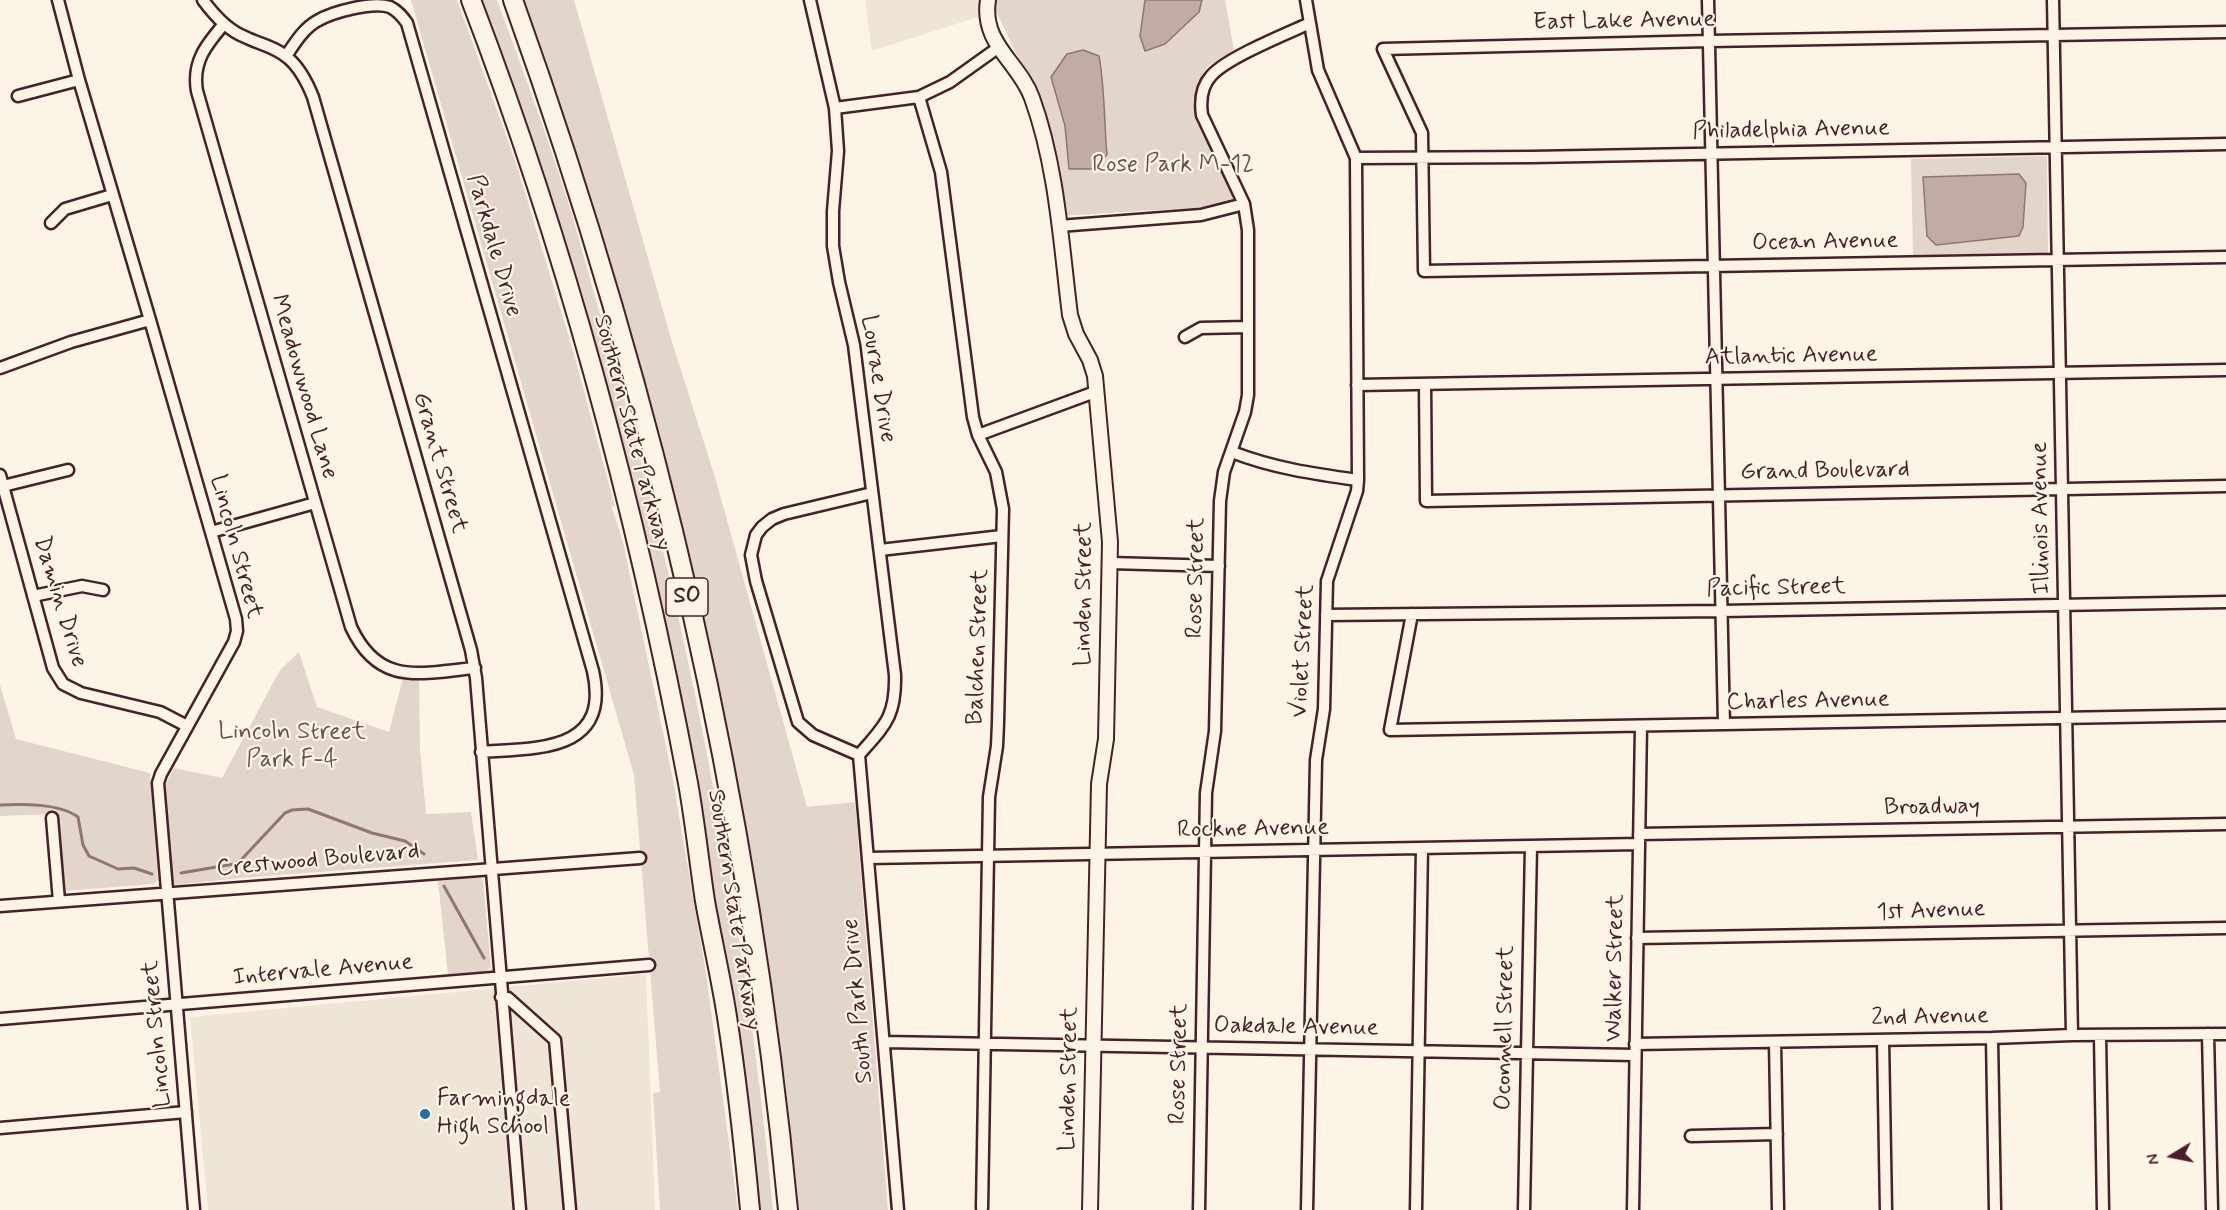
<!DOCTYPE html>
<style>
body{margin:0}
#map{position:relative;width:2226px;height:1210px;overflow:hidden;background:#fcf5e5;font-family:Mynerve,sans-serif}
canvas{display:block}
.north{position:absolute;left:2142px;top:1126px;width:60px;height:60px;-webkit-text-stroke:4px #fcf5e5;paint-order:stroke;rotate:260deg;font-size:16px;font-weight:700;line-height:24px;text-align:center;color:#4a1f2b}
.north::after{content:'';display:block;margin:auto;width:21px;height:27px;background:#4a1f2b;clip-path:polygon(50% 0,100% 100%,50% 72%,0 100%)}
</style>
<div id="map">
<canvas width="2226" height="1210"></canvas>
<div class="north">N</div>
</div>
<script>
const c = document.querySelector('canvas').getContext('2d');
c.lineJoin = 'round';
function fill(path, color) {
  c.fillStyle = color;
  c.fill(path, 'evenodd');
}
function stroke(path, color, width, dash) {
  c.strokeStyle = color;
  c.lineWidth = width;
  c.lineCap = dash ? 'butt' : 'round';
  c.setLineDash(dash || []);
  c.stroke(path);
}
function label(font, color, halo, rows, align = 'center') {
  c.font = font + ' Mynerve,sans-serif';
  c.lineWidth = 4.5;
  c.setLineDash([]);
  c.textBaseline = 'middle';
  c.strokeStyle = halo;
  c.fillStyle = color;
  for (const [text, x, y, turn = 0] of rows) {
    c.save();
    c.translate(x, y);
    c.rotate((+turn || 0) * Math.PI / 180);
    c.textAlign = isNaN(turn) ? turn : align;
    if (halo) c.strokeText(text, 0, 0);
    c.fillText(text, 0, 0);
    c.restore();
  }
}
fill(new Path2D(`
 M 865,0 L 982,0 L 981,16 L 872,51 Z
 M 646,974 L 655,1210 L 208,1210 L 190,1017 Z`), '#eee5d7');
fill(new Path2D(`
 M 411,0 L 457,0 L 515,160 L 574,354 L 615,507 L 611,505 L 623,542 L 673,780 L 706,973 L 738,1210 L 660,1210 L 653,1093 L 660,1092 L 634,775 Z
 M 478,0 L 497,0 C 518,57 539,113 558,171 C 573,214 584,259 597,303 C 684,598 744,904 773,1210 L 756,1210 L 641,534 Z
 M 523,0 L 574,0 L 672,342 L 715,477 L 807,807 L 855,802 L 888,1210 L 799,1210 L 785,1079 L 740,806 L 680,531 L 611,264 Z
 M 995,0 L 1225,0 L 1234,50 L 1207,67 L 1197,84 L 1193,102 L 1196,117 L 1235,199 L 1208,207 L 1061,216 L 1046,117 L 995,9 Z
 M 2047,156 L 2048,254 L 1913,256 L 1911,159 Z
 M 299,652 L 317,707 L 389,732 L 403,678 L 419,678 L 420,749 L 426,814 L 471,812 L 478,860 L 240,878 L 174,885 L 171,881 L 164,788 L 174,768 L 222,778 L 280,670 Z
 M 0,685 L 16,739 L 150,773 L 158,880 L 153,884 L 65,891 L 57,814 L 0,816 Z
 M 479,877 L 483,880 L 491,969 L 489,968 L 487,972 L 448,974 L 438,881 Z`), '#e2d5ca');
const water = new Path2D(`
 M 1145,0 L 1202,0 L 1199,12 L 1165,44 L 1145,51 L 1140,36 Z
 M 1083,50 L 1099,56 C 1105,89 1104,122 1107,155 L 1091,169 L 1069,169 L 1065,126 L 1051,77 L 1067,54 Z
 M 2019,174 L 2026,183 L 2023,227 L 2019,236 L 1936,245 L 1927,236 L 1923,177 Z`);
fill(water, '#c0aca5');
stroke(water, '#917474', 1.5);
stroke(new Path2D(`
 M 0,805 C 22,804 59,803 78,817 L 83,845 L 89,856 L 118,869 L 134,868 L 152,874
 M 181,873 L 234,864 L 241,860 L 285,813 L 292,810 L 308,809 L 372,833 L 405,841 L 424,854
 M 444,886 L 484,958`), '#917474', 3);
const street = new Path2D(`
 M 58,0 L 79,80 L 150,320 L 236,619 L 237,631 L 234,642 L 161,774 L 158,783 L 194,1210
 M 203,0 C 214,15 227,30 245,37 C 259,44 276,47 288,58 C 300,68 307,82 313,97 L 471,650 L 476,678 L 520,1210
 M 810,0 L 835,108 L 838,151 L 833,211 L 833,246 L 839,282 L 854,345 L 895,675 C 896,717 885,725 859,755
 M 1306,0 L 1318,70 L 1356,158 L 1358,480 L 1357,491 L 1327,581 L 1324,709 L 1316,760 L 1307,1210
 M 1708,0 L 1724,724
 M 2053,0 L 2072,1035
 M 224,24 C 206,45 192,62 197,91 L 351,627 C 379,687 420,673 475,668
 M 2226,32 L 1709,41 L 1383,49 L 1422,133 L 1424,271 L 2226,257
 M 286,56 C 295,43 303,29 317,21 C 332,12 373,1 390,7 C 398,11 402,16 407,23 L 593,671 C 611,752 538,748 481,752
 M 18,96 L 79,80
 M 919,97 L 941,172 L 973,417 L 978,435 L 996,472 L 1003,509 L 998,723 L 997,746 L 989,797 L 982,1208
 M 835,108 L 919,97 L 950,82 L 999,47
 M 1356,158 L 1532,157 L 2226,144
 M 51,223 L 65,209 L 112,195
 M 1059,226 L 1201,215 L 1244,204
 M 1185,337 L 1201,328 L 1248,327
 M 0,368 L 71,342 L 150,320
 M 1425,384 L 1426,501 L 2226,486
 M 1357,385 L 2226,370
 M 978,435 L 1095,392
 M 1232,452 C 1273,468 1314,474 1358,480
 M 0,475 L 53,668 L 63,684 L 81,693 L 160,712 L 187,726
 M 3,486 L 68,470
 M 872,493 L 784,514 L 772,519 L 762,527 L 756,535 L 751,555 L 756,581 L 798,722 L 813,735 L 859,755 L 898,1210
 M 211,532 L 315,503
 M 880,550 L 1002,536
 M 1110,563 L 1219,566
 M 33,596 L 82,586 L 103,590
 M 1412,614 L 1390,730 L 2226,715
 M 1326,615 L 1721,611 L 2226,602
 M 52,818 L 59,901
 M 1639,834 L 2226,824
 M 869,858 L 1639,844
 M 0,906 L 640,858
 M 1637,938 L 2226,928
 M 501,997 L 508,998 L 555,1040 L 570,1210
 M 0,1019 L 649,965
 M 2208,1034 L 2212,1210
 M 2100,1036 L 2103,1210
 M 1992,1038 L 1995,1210
 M 1883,1040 L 1886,1210
 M 884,1042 L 1635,1055
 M 1775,1042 L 1778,1210
 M 1635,1044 L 1992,1038 L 2072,1035 L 2226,1034
 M 0,1128 L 186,1112
 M 1691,1136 L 1777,1134
 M 1199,1210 L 1206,793 L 1215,731 L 1220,501 L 1224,472 L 1245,412 L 1248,395 L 1248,230 L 1244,204 L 1202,115 C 1200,101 1201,87 1211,76 C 1226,58 1286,34 1310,23
 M 1416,1210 L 1422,848
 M 1524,1210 L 1531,846
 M 1633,1210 L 1641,726`);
const secondary = new Path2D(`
 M 988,0 C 981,44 1019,62 1032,98 C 1057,167 1061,243 1070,315 L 1076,334 L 1090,360 L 1095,376 L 1110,542 L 1106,739 L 1099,784 L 1090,1210`);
const highway = new Path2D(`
 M 471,0 C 568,253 638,517 688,783 C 695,822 699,861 705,901 C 712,940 721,978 727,1017 C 737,1081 744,1146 750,1210
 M 513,0 C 653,390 749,798 788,1210`);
stroke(street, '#4a1f2b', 15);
stroke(secondary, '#4a1f2b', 18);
stroke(highway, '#4a1f2b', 22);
stroke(street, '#fcf5e5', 10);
stroke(secondary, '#fcf5e5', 14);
stroke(highway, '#fcf5e5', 18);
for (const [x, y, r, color] of [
 [425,1114,6,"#1f6fb2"]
]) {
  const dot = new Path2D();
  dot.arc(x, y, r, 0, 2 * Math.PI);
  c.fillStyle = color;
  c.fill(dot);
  stroke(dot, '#fcf5e5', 2);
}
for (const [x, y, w] of [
 [687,597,42]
]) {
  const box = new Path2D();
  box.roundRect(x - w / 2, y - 19, w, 38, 4.5);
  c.fillStyle = '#fcf5e5';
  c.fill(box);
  stroke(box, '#4a1f2b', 1.5);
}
label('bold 22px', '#4a1f2b', null, [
 ["SO",687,597]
]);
label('24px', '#4a1f2b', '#fcf5e5', [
 ["East Lake Avenue",1624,22,-1],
 ["Philadelphia Avenue",1791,131,-1],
 ["Ocean Avenue",1825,243,-1],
 ["Parkdale Drive",493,246,74],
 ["Atlantic Avenue",1791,357,-1],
 ["Lourae Drive",877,379,81],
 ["Meadowwood Lane",303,387,74],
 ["Southern State Parkway",631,433,75],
 ["Grant Street",439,463,74],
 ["Grand Boulevard",1825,472,-1],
 ["Illinois Avenue",2042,518,-91],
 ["Lincoln Street",235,547,75],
 ["Rose Street",1197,578,-89],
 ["Pacific Street",1776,589,-1],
 ["Linden Street",1085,594,-90],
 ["Damin Drive",59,602,73],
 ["Balchen Street",979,647,-88],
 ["Violet Street",1304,651,-87],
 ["Charles Avenue",1808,702,-1],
 ["Broadway",1932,808,-1],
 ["Rockne Avenue",1253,830,-1],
 ["Crestwood Boulevard",318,861,-5],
 ["Southern State Parkway",733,910,81],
 ["1st Avenue",1931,912,-2],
 ["Walker Street",1616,968,-89],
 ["Intervale Avenue",323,971,-5],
 ["South Park Drive",859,1001,-95],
 ["2nd Avenue",1930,1018,-1],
 ["Oakdale Avenue",1296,1028,1],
 ["Oconnell Street",1506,1028,-89],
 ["Lincoln Street",158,1034,-95],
 ["Rose Street",1180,1064,-89],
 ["Linden Street",1070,1079,-89]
]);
label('24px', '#704c53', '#fcf5e5', [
 ["Rose Park M-12",1173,166],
 ["Lincoln Street",292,733],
 ["Park F-4",292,761]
]);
label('24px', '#4a1f2b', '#fcf5e5', [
 ["Farmingdale",437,1100],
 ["High School",437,1128]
], 'left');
</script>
